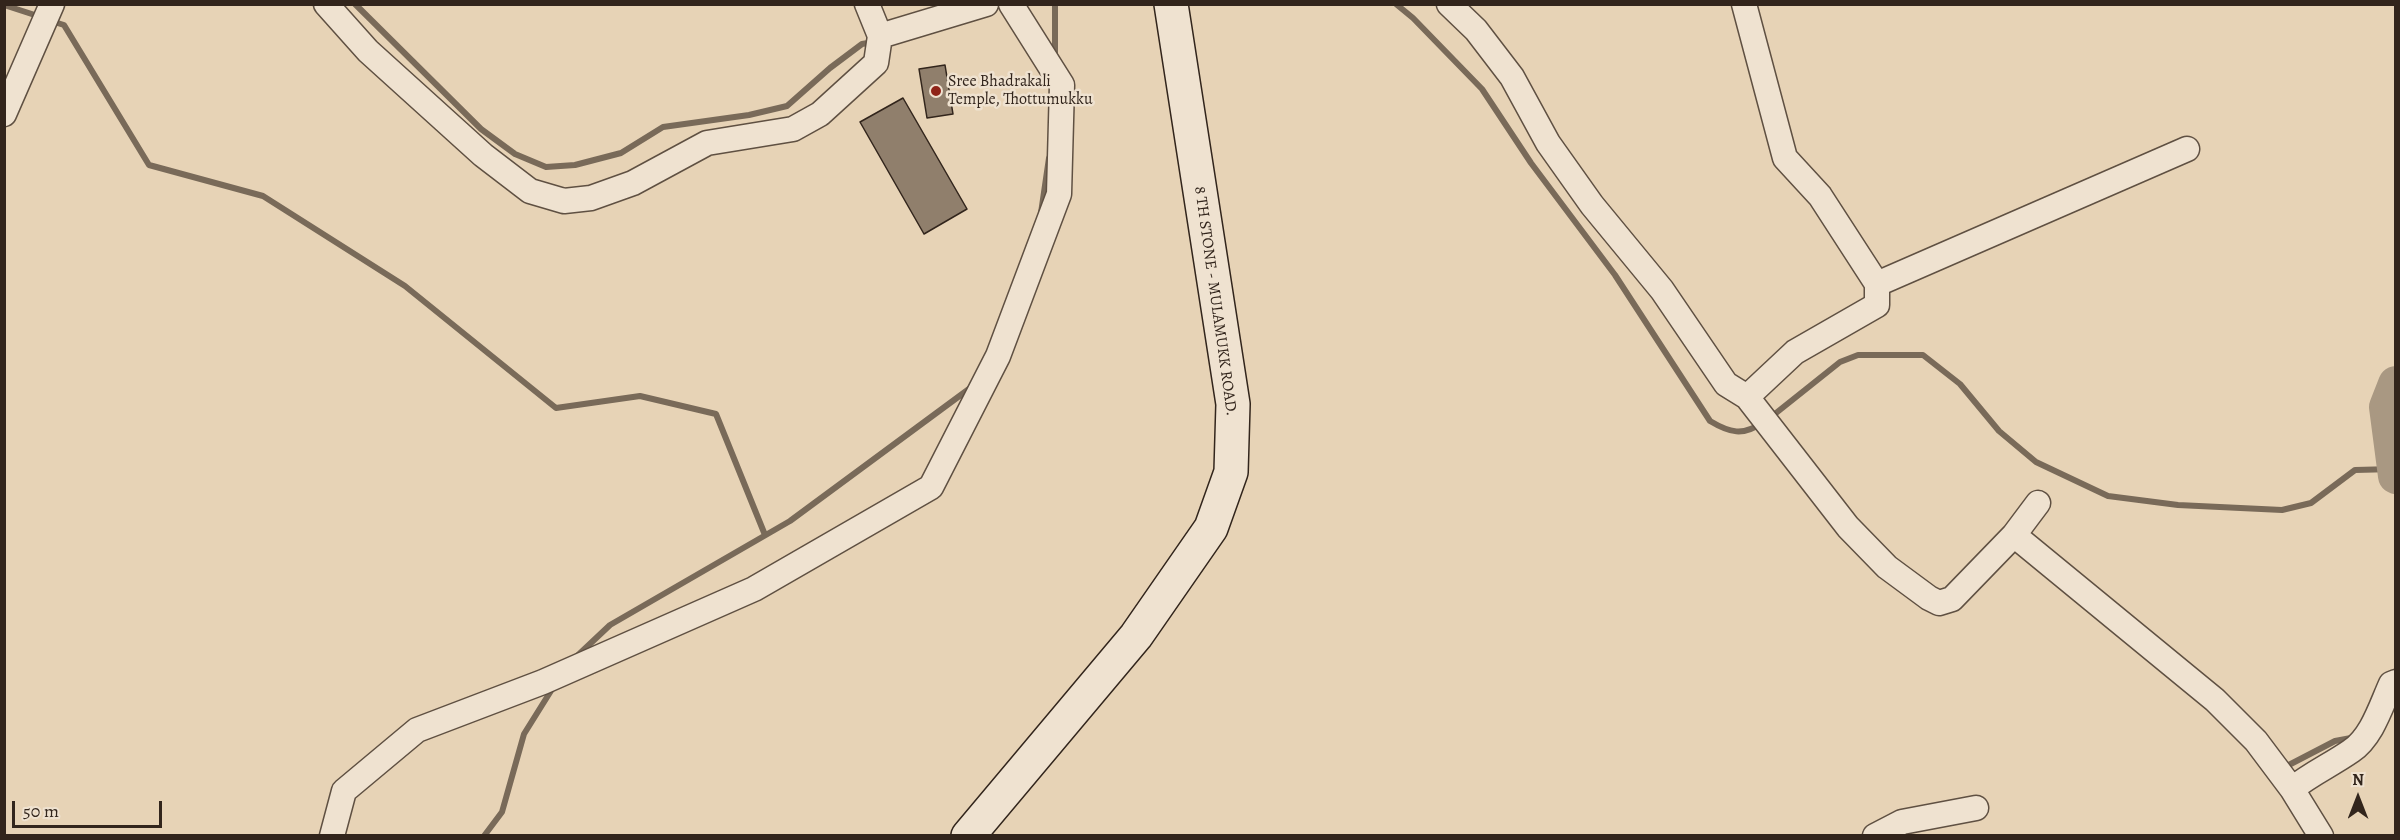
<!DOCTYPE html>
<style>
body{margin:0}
#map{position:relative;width:2400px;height:840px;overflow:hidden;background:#e7d3b6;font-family:Alegreya,serif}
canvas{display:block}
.frame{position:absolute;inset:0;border:6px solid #32251c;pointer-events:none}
.north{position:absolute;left:2328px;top:768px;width:60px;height:60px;-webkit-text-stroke:4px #efe2d0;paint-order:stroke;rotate:0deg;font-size:16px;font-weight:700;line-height:24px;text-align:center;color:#32251c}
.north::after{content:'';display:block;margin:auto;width:21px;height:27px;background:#32251c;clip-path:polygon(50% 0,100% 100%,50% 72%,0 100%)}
.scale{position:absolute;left:12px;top:801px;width:150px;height:27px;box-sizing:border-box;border:3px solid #32251c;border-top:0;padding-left:8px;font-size:18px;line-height:21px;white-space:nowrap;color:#32251c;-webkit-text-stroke:4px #efe2d0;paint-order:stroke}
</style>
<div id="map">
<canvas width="2400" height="840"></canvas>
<div class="frame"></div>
<div class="north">N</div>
<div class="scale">50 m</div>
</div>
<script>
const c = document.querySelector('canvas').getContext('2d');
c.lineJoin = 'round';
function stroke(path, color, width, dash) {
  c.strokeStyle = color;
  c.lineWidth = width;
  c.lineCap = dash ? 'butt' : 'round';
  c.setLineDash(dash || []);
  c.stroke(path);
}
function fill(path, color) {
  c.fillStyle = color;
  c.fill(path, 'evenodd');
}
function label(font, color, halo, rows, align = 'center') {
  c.font = font + ' Alegreya,serif';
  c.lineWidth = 5;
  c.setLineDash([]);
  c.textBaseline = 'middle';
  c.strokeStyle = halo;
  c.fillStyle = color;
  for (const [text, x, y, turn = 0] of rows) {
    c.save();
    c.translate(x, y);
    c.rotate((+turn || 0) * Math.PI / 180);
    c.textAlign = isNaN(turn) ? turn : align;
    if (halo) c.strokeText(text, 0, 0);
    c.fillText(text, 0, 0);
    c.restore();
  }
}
stroke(new Path2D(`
 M 355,4 L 481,129 L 515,154 L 546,167 L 575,165 L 621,153 L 663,127 L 749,115 L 787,106 L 830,68 L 862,44 L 874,42
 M 1055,4 L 1055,58
 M 1396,4 L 1413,18 L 1482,89 L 1531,163 L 1615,275 L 1710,421 C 1730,433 1743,436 1762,423
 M 4,5 L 41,17
 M 51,21 L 64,25 L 149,165 L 263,196 L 405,286 L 556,408 L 640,396 L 716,414 L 765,535
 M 1041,213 L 1049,158
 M 1771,417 L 1840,362 L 1858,355 L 1923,355 L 1960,384 L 1999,431 L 2036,462 L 2108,496 L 2178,505 L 2282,510 L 2311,503 L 2355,470 L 2394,469
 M 576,657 L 610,625 L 790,521 L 973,386
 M 2283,768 L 2335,741 L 2351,738
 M 484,836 L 502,812 L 524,734 L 554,686`), '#796a59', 6);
stroke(new Path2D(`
 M 2396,384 L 2387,407 L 2396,476`), '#a99882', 36);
const building = new Path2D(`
 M 945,65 L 953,114 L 927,118 L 919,69 Z
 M 903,98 L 967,209 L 924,234 L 860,122 Z`);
fill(building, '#907f6c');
stroke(building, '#32251c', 1.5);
const minor = new Path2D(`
 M 326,4 L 368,51 L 483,155 L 530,191 L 564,201 L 591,198 L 633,183 L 707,143 L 793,129 L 820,114 L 876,63 L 880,36
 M 867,4 L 880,36
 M 1449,4 L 1476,30 L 1512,77 L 1548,143 L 1592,205 L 1662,290 L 1726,384 L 1747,397 L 1848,527 L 1887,567 L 1929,598 L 1939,603 L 1952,599 L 2014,535 L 2215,700 L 2256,741 L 2292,789
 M 1744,4 L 1785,158 L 1820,196 L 1877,284 L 1877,305 L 1795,352 L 1747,397
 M 880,36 L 986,4
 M 4,114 L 52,4
 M 1877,284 L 2187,149
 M 2014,535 L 2038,503
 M 332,836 L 344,791 L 417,730 L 543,682 L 754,589 L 931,487 L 998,356 L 1059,194 L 1062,85 L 1011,4
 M 1875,836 L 1902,822 L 1976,808
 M 2321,836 L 2292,789 C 2312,773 2331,765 2351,751 C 2372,737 2381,706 2391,684 L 2396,682`);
const secondary = new Path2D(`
 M 968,836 L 1136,636 L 1211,528 L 1231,472 L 1233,404 L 1171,4`);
stroke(minor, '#5f5042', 27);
stroke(secondary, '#32251c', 36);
stroke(minor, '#efe2d0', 24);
stroke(secondary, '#efe2d0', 33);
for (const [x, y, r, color] of [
 [936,91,6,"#8f2418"]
]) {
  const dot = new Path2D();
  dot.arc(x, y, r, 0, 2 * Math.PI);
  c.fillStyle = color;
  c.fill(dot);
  stroke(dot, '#efe2d0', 2);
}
label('16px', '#32251c', '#efe2d0', [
 ["Sree Bhadrakali",948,82],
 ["Temple, Thottumukku",948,100]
], 'left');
label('16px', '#32251c', '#efe2d0', [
 ["8 TH STONE - MULAMUKK ROAD.",1215,301,82]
]);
</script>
